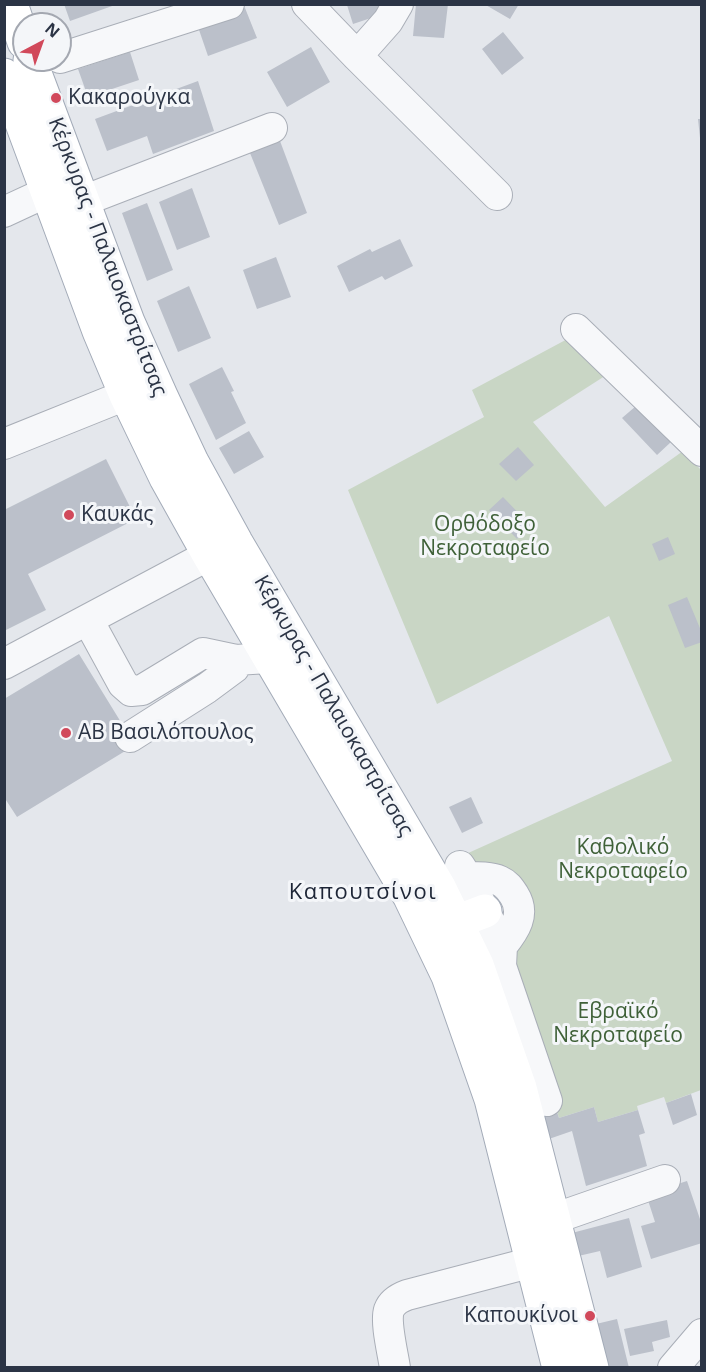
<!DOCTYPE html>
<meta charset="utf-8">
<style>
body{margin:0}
#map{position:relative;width:706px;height:1372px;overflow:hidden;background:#e4e7ec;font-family:"Open Sans",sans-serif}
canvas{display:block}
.frame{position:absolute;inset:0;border:6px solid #2b3445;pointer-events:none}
.north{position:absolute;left:12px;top:12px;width:60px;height:60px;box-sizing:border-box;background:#f4f6f9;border:2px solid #a4a8b1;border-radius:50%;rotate:41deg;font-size:16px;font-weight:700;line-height:24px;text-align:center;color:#2b3445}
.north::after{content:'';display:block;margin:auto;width:21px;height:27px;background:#d1495b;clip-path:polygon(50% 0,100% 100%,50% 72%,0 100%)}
</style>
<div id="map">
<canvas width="706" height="1372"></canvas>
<div class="frame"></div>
<div class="north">N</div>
</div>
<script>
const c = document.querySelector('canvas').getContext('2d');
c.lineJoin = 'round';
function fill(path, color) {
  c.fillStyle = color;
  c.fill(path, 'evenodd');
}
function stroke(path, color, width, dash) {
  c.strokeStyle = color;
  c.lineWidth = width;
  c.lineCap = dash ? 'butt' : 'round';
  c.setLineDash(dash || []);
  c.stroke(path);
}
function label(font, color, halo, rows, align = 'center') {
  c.font = font + ' "Open Sans",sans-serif';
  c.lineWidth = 6;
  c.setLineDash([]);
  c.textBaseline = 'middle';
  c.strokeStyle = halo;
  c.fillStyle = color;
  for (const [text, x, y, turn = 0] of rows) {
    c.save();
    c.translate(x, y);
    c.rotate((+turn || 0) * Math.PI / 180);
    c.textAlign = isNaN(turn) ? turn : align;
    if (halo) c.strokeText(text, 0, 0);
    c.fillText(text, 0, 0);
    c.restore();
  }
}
fill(new Path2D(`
 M 573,336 L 608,374 L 533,422 L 605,507 L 683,451 L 701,470 L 701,1090 L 666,1103 L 664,1097 L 637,1106 L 638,1110 L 598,1122 L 594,1107 L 559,1118 L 507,945 L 523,906 L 474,874 L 466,854 L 672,761 L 609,616 L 437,704 L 348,490 L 484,417 L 472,390 Z`), '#c9d6c5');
fill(new Path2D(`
 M 64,4 L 115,4 L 115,5 L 70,21 Z
 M 416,4 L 448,4 L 444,38 L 413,36 Z
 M 484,4 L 519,4 L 510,19 Z
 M 347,5 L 390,5 L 392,11 L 353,24 Z
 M 245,8 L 257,38 L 208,56 L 197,24 Z
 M 503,32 L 524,58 L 502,75 L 482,49 Z
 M 311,47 L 330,82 L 287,107 L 267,72 Z
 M 130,52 L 139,80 L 88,97 L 78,69 Z
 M 198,81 L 214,131 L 153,154 L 147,136 L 107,151 L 95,119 Z
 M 698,119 L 702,119 L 702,138 L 700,138 Z
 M 280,141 L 307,213 L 279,225 L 250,153 Z
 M 192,188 L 210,237 L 177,250 L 159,202 Z
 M 147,203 L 173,270 L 147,281 L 122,213 Z
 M 400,239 L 413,266 L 385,280 L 382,276 L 349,292 L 337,266 L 370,249 L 372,252 Z
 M 276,257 L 291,297 L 257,309 L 243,270 Z
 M 189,286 L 211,338 L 178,352 L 157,301 Z
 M 222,367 L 234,391 L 231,392 L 246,423 L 216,440 L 189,384 Z
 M 636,406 L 671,442 L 657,455 L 622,418 Z
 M 249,431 L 264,457 L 234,474 L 219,448 Z
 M 518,447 L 534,465 L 516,481 L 499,464 Z
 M 106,459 L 136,519 L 28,574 L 46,610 L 4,631 L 4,510 Z
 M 503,497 L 530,525 L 517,539 L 489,510 Z
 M 668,537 L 675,554 L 659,561 L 652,544 Z
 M 687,597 L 702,633 L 702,642 L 685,648 L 668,605 Z
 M 79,654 L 135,745 L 17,817 L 4,797 L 4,699 Z
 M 471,797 L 483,823 L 462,833 L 449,807 Z
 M 691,1094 L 697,1115 L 673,1125 L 666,1103 Z
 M 594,1107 L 598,1122 L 638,1110 L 645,1133 L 639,1135 L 647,1166 L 586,1186 L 572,1131 L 546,1140 L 539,1113 L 556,1109 L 559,1118 Z
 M 687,1181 L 702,1225 L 702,1243 L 651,1259 L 641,1226 L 655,1222 L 646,1194 Z
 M 629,1218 L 642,1267 L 607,1278 L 600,1251 L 574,1257 L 568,1234 Z
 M 617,1319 L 629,1368 L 607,1368 L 596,1324 Z
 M 667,1320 L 670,1337 L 652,1342 L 654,1351 L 630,1356 L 624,1329 Z`), '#bbc0ca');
const minor = new Path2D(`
 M 307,4 L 357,56 L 497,195
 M 357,56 L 388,21 L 398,4
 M 60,58 L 229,4
 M 83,201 L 272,128
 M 4,212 L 47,192
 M 576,329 L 702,451
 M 4,444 L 126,395
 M 88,620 L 123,684 L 131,691 L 142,690 L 203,653 L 236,660 L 268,658
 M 4,664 L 209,555
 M 130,737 L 207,688 L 234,668 L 236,660
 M 460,866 L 467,877 L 502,946 L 501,966 L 547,1101
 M 467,877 C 478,877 491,877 500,881 C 507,884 510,889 514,895 C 526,914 515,930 502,946
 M 553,1219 L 665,1180
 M 395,1368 C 393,1354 385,1322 389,1310 C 392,1302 399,1298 407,1295 L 533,1262
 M 673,1368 L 702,1334`);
const major = new Path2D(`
 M 11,4 L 24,42
 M 30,60 L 128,322 L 161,396 L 192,462 L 236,542 L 439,887 L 477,965 L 520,1088 L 592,1368
 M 4,75 L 99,331 L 126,395 L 166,478 L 209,555 L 410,897 L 448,976 L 491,1099 L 559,1368
 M 456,922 L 485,911`);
stroke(minor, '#a9aeb7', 32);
stroke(major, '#a3abb8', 35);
stroke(minor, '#f7f8fa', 30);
stroke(major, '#fff', 33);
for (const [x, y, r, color] of [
 [56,98,6,"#d1495b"],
 [69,515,6,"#d1495b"],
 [66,733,6,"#d1495b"],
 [590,1316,6,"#d1495b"]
]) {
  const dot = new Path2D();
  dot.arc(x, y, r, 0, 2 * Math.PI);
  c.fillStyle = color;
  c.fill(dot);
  stroke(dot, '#f4f6f9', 2);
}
label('21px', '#2b3445', '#f4f6f9', [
 ["Κακαρούγκα",68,98],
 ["Καυκάς",81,515],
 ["ΑΒ Βασιλόπουλος",78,733],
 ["Καπουκίνοι",578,1316,"right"]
], 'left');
label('21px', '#2b3445', '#f4f6f9', [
 ["Κέρκυρας - Παλαιοκαστρίτσας",107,257,69],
 ["Κέρκυρας - Παλαιοκαστρίτσας",333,706,60]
]);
label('21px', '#3f6138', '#f4f6f9', [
 ["Ορθόδοξο",485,525],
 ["Νεκροταφείο",485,549],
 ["Καθολικό",623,848],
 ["Νεκροταφείο",623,872],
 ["Εβραϊκό",618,1012],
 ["Νεκροταφείο",618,1036]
]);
c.letterSpacing = '1.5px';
label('22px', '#1d2536', '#f4f6f9', [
 ["Καπουτσίνοι",363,893]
]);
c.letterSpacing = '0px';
</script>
